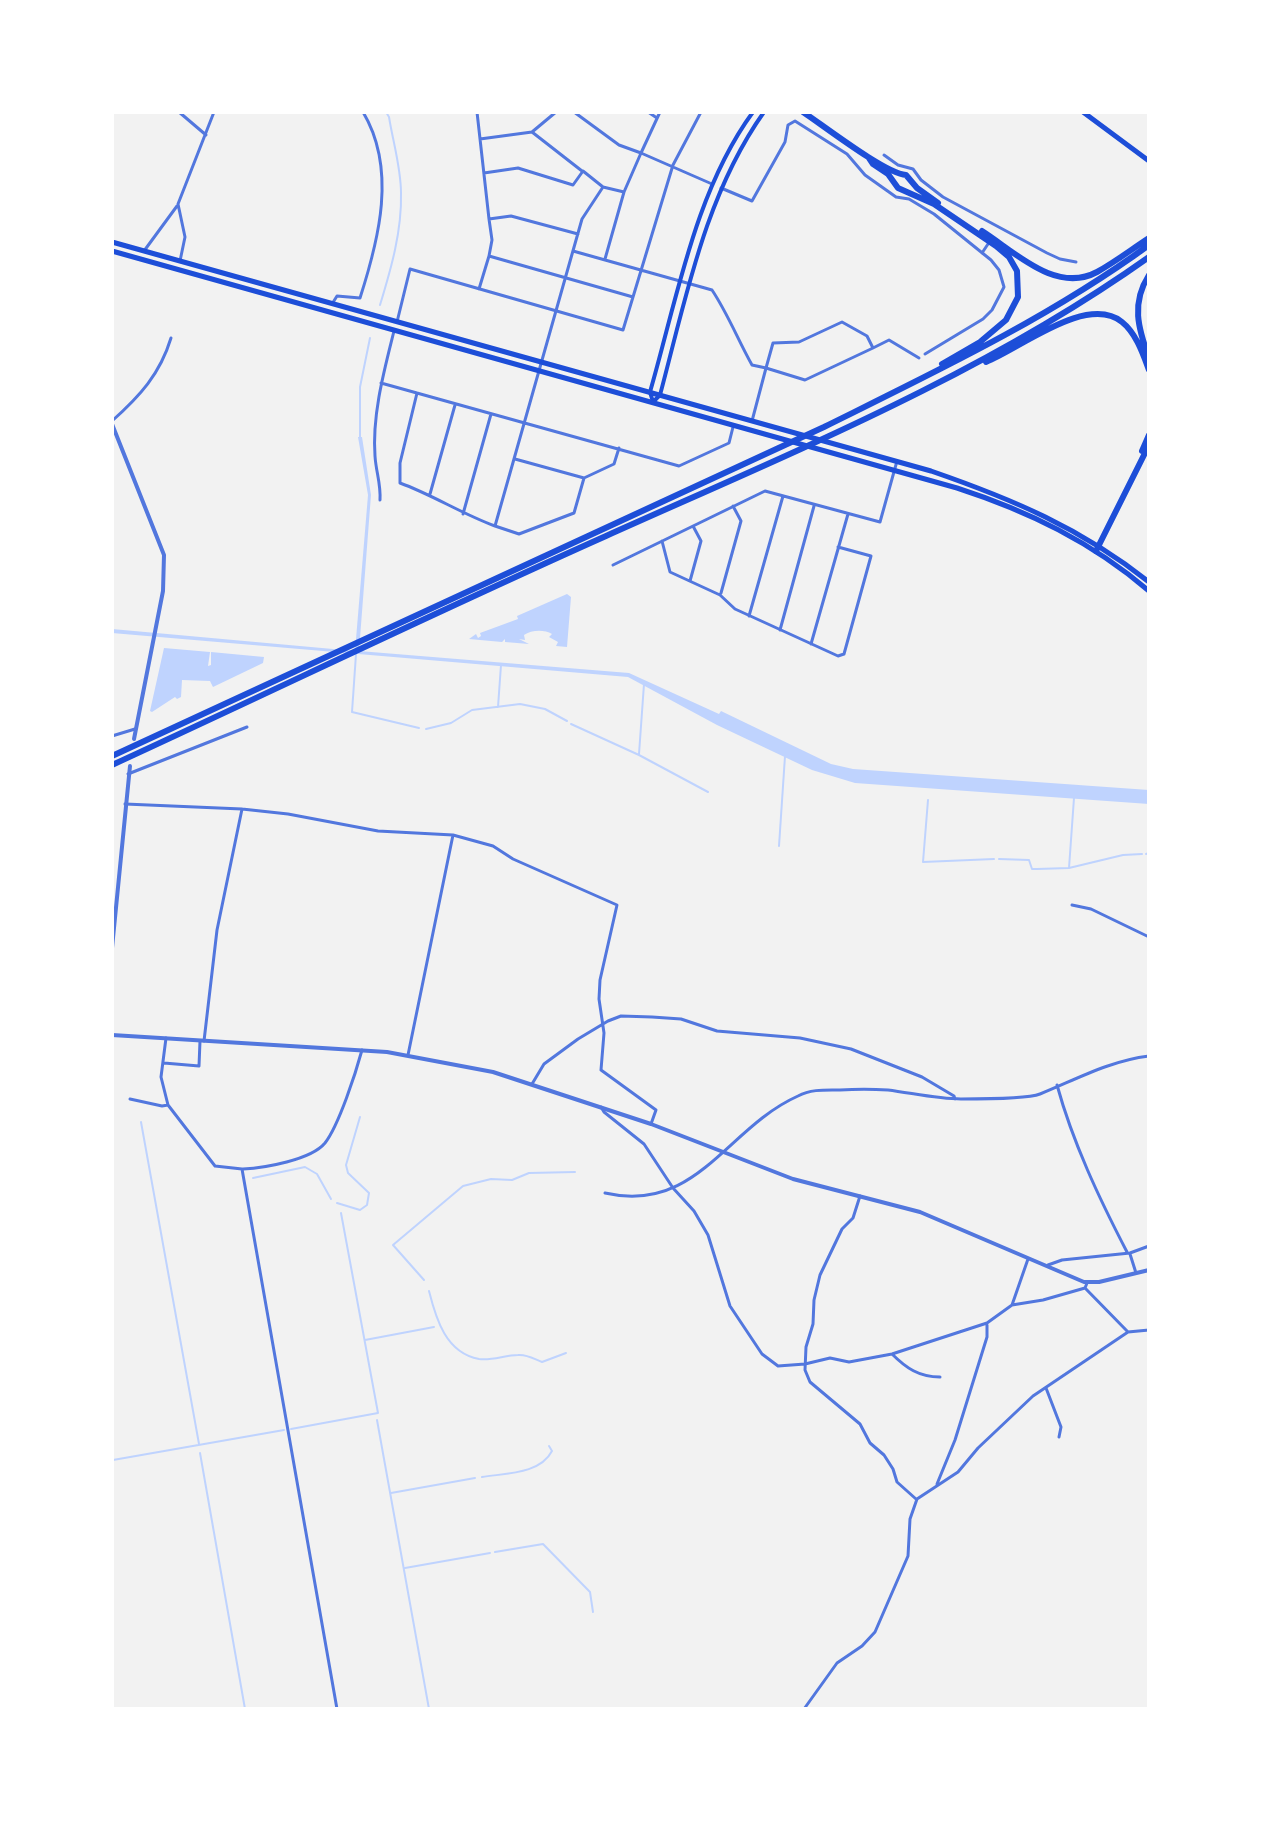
<!DOCTYPE html>
<style>
body{margin:0}
#map{position:relative;width:1261px;height:1821px;overflow:hidden;background:#f2f2f2;font-family:Manrope,sans-serif}
canvas{display:block}
.frame{position:absolute;inset:0;border:114px solid #fff;pointer-events:none}
</style>
<div id="map">
<canvas width="1261" height="1821"></canvas>
<div class="frame"></div>
</div>
<script>
const c = document.querySelector('canvas').getContext('2d');
c.lineJoin = 'round';
function fill(path, color) {
  c.fillStyle = color;
  c.fill(path, 'evenodd');
}
function stroke(path, color, width, dash) {
  c.strokeStyle = color;
  c.lineWidth = width;
  c.lineCap = dash ? 'butt' : 'round';
  c.setLineDash(dash || []);
  c.stroke(path);
}
fill(new Path2D(`
 M 358,437 L 362,437 L 371,495 L 359,651 L 629,673 L 719,714 L 721,711 L 831,764 L 853,769 L 1149,790 L 1149,804 L 855,783 L 812,770 L 717,725 L 628,677 L 112,633 L 112,629 L 355,651 L 368,495 Z
 M 567,594 L 571,597 L 567,647 L 556,646 L 558,642 L 549,637 L 552,634 C 544,629 531,630 524,635 L 525,640 L 519,639 L 529,644 L 505,642 L 505,639 L 502,642 L 469,639 L 476,634 L 478,638 L 481,636 L 480,633 L 518,619 L 517,616 Z
 M 164,648 L 210,652 L 208,666 L 211,665 L 211,652 L 264,657 L 263,663 L 213,687 L 210,681 L 182,680 L 181,697 L 177,699 L 175,697 L 152,712 L 150,711 Z`), '#bfd3fe');
stroke(new Path2D(`
 M 380,305 C 391,269 402,231 401,193 C 401,168 393,142 389,117 L 386,112
 M 360,440 L 360,387 L 370,338
 M 356,654 L 352,712 L 419,728
 M 498,707 L 501,665
 M 571,724 L 639,755 L 708,792
 M 426,729 L 451,723 L 472,710 L 520,704 L 545,709 L 567,721
 M 639,754 L 644,684
 M 928,800 L 923,862 L 994,859
 M 779,846 L 785,756
 M 1146,854 L 1149,853
 M 999,859 L 1029,860 L 1032,869 L 1037,869 L 1069,868 L 1123,855 L 1142,854
 M 1069,868 L 1074,798
 M 141,1122 L 199,1444
 M 253,1178 L 305,1167 L 317,1174 L 331,1199
 M 337,1203 L 360,1210 L 367,1205 L 369,1193 L 348,1173 L 346,1165 L 360,1117
 M 424,1280 L 393,1245 L 463,1186 L 491,1179 L 512,1180 L 529,1173 L 575,1172
 M 429,1291 C 436,1319 446,1353 479,1359 C 492,1361 505,1355 518,1355 C 527,1354 534,1359 542,1362 L 566,1353
 M 365,1340 L 434,1327
 M 377,1420 L 429,1709
 M 291,1429 L 378,1413 L 341,1213
 M 200,1453 L 245,1709
 M 113,1460 L 284,1430
 M 482,1477 C 507,1473 540,1474 552,1451 L 549,1446
 M 391,1493 L 475,1478
 M 495,1552 L 543,1544 L 590,1592 L 593,1612
 M 405,1568 L 490,1553`), '#bfd3fe', 2);
stroke(new Path2D(`
 M 179,112 L 206,135
 M 477,112 L 489,219
 M 574,112 L 619,145 L 641,153 L 624,192 L 605,259
 M 648,112 L 657,118
 M 660,112 L 641,153 L 712,184
 M 532,132 L 556,112
 M 480,139 L 532,132 L 582,171
 M 884,155 L 898,165 L 913,169 L 921,180 L 943,197 L 1047,253 L 1060,259 L 1076,262
 M 484,173 L 518,168 L 573,185 L 583,171 L 603,187 L 624,192
 M 721,188 L 752,201 L 785,142 L 788,125 L 795,121 L 847,154 L 865,175 L 896,197 L 909,199 L 934,214 L 991,260 L 999,270 L 1004,287 L 992,310 L 983,319 L 925,354
 M 144,251 L 177,206
 M 573,251 L 712,290 C 728,314 738,340 752,365 L 766,368 L 752,421
 M 982,253 L 988,244
 M 489,256 L 492,240 L 489,219 L 511,216 L 578,234
 M 180,261 L 185,237 L 178,204 L 214,112
 M 479,289 L 489,256 L 633,297
 M 332,304 L 337,296 L 360,298 C 379,239 397,169 363,112
 M 397,322 L 410,269 L 623,330 L 673,165 L 701,112
 M 873,348 L 805,380 L 766,368 L 773,343 L 799,342 L 842,322 L 867,336 L 873,348 L 889,340 L 919,358
 M 381,383 L 679,466 L 729,443 L 733,427
 M 417,393 L 400,463 L 400,483 C 433,495 462,514 495,526 L 582,219 L 603,187
 M 112,421 C 140,396 160,374 171,338
 M 515,459 L 584,478
 M 430,494 L 455,405
 M 380,500 C 381,484 376,472 375,456 C 372,415 384,371 394,331
 M 463,514 L 491,414
 M 495,526 L 519,534 L 574,513 L 584,478 L 614,464 L 619,448
 M 662,541 L 670,572 L 720,595 L 735,609 L 838,656 L 844,654 L 871,556 L 838,547
 M 613,565 L 765,491 L 880,522 L 897,461
 M 690,581 L 701,541 L 693,526
 M 721,593 L 741,521 L 733,506
 M 749,616 L 783,496
 M 780,630 L 814,506
 M 811,644 L 848,514
 M 112,736 L 135,729
 M 128,774 L 247,727
 M 125,804 L 242,809 L 288,814 L 378,831 L 453,835 L 493,846 L 513,859 L 617,905 L 600,980 L 599,999 L 604,1033 L 601,1070 L 656,1110 L 651,1124
 M 1072,905 L 1091,909 L 1149,937
 M 166,1038 L 161,1077 L 168,1105 L 215,1166 L 242,1169 L 337,1709
 M 204,1041 L 217,930 L 242,809
 M 408,1055 L 453,835
 M 164,1063 L 199,1066 L 200,1041
 M 532,1084 L 544,1064 L 578,1039 L 608,1021 L 621,1016 L 652,1017 L 681,1019 L 717,1031 L 800,1038 L 851,1049 L 922,1077 L 954,1096 L 955,1099
 M 1057,1085 C 1073,1143 1099,1198 1127,1252
 M 130,1099 L 162,1106 L 168,1105
 M 601,1107 L 604,1112 L 644,1144 L 673,1188 L 694,1211 L 708,1235 L 730,1306 L 762,1354 L 778,1366 L 805,1364 L 830,1358 L 849,1362 L 892,1354 L 987,1323 L 1012,1305 L 1043,1300 L 1085,1288
 M 243,1169 C 264,1168 311,1160 325,1143 C 339,1125 356,1072 362,1050
 M 605,1193 C 697,1214 726,1128 798,1096 C 811,1089 825,1090 840,1090 C 856,1089 872,1089 888,1090 C 912,1093 937,1099 961,1099 C 977,1099 1027,1099 1040,1094 C 1077,1079 1109,1061 1149,1056
 M 860,1196 L 853,1218 L 842,1229 L 820,1275 L 814,1300 L 813,1324 L 806,1347 L 805,1370 L 810,1382 L 860,1424 L 870,1443 L 884,1455 L 893,1469 L 897,1482 L 916,1499
 M 1130,1254 L 1136,1273
 M 1048,1265 L 1062,1260 L 1130,1253 L 1149,1246
 M 1087,1283 L 1085,1288 L 1128,1332
 M 1012,1305 L 1028,1259
 M 892,1354 C 906,1368 919,1377 940,1377
 M 1046,1388 L 1061,1427 L 1059,1437
 M 937,1484 L 955,1440 L 987,1337 L 987,1325
 M 804,1709 L 837,1663 L 862,1646 L 875,1632 L 908,1556 L 910,1519 L 917,1499 L 958,1472 L 978,1448 L 1033,1396 L 1128,1332 L 1149,1330`), '#5277de', 3);
stroke(new Path2D(`
 M 112,424 L 164,555 L 163,591 L 134,739
 M 112,948 L 130,766
 M 112,1035 L 387,1052 L 493,1072 L 651,1124 L 793,1179 L 920,1212 L 1084,1282 L 1099,1282 L 1149,1270`), '#5277de', 4);
stroke(new Path2D(`
 M 653,402 L 660,395 C 686,298 705,195 764,112
 M 653,402 L 650,392 C 677,299 695,191 753,112`), '#1d4ed8', 4);
stroke(new Path2D(`
 M 1083,112 L 1149,161
 M 112,242 L 931,471 C 1012,499 1081,528 1149,582
 M 112,251 L 957,488 C 1028,511 1092,542 1149,591`), '#1d4ed8', 5);
stroke(new Path2D(`
 M 803,112 C 824,126 886,174 906,175 L 917,188 L 938,203
 M 869,158 L 873,164 L 888,174 L 898,188 L 934,204 L 996,246 L 1009,257 L 1017,271 L 1018,297 L 1006,320 L 980,342 L 942,364
 M 982,231 C 1015,252 1056,294 1097,272 C 1115,262 1132,249 1149,238
 M 1149,275 C 1131,303 1138,328 1149,358
 M 986,362 C 1021,348 1087,294 1122,322 C 1136,333 1143,354 1149,370
 M 1142,451 L 1149,435
 M 1096,551 L 1149,445
 M 112,756 L 824,427 C 935,372 1049,318 1149,245
 M 112,765 C 277,689 440,610 606,536 C 791,453 983,375 1149,257`), '#1d4ed8', 6);
</script>
